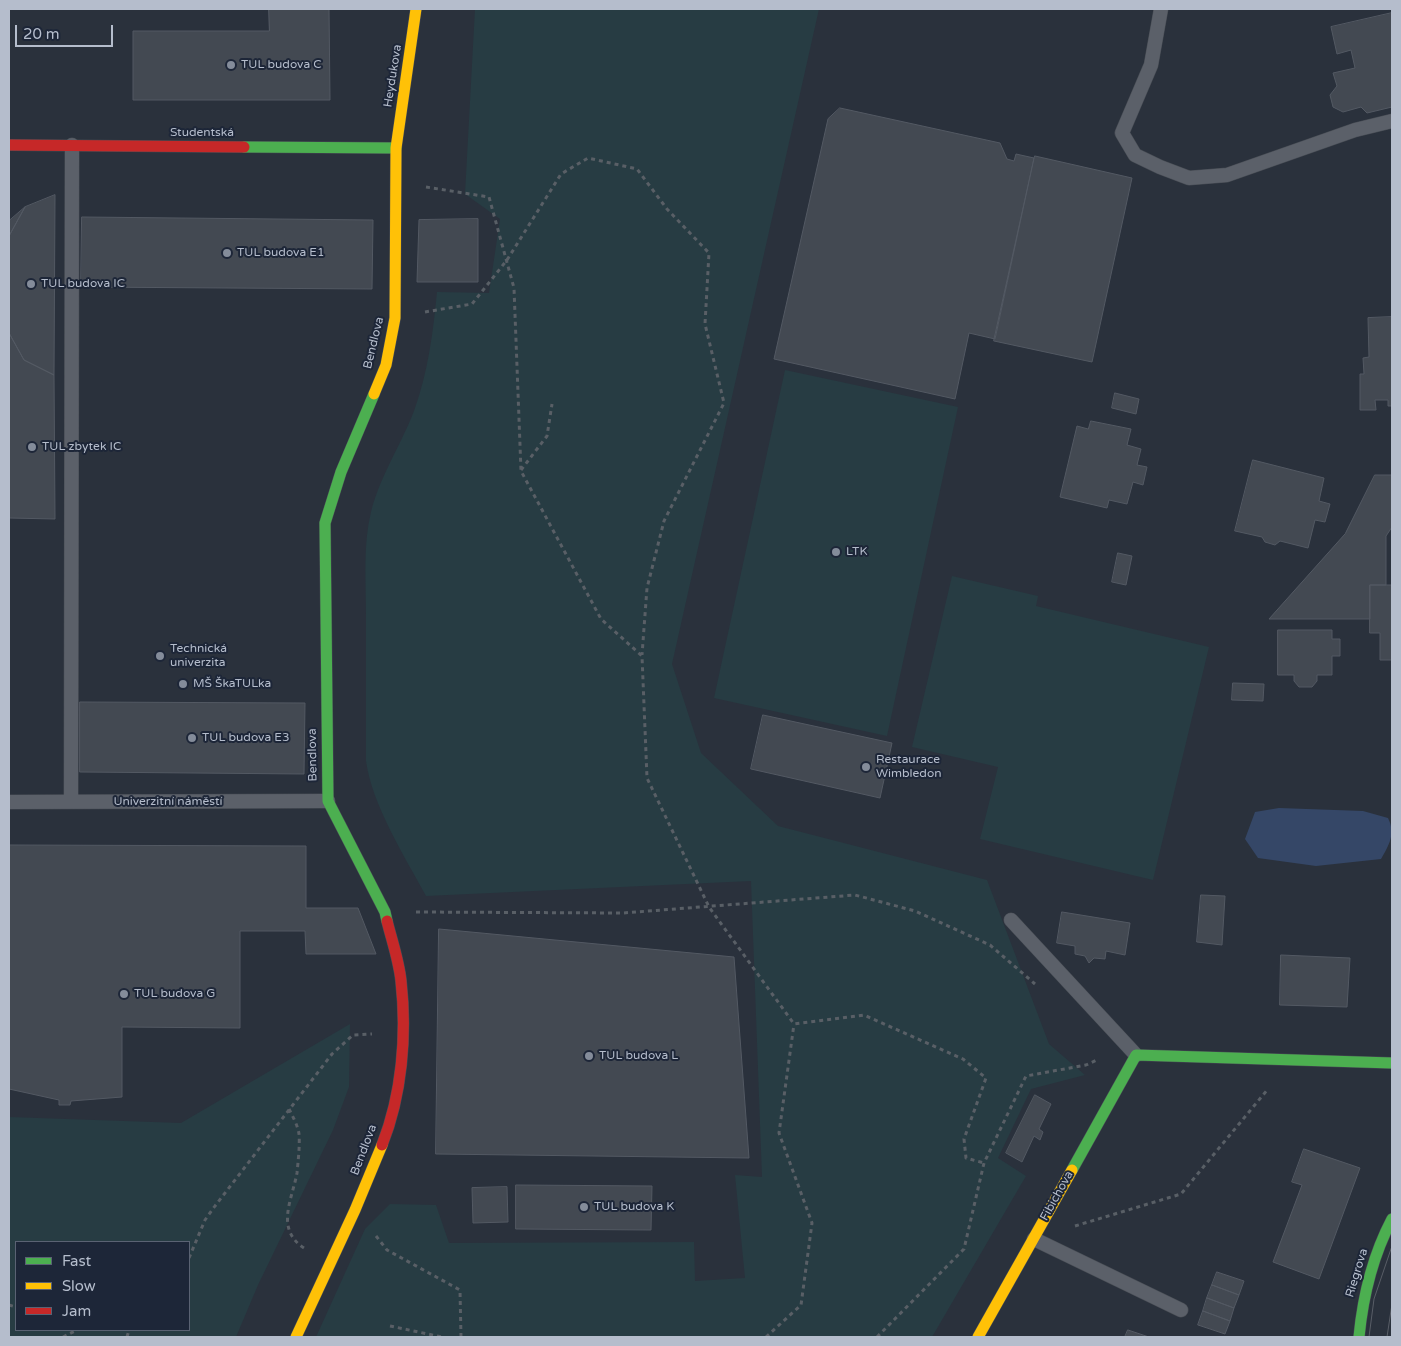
<!DOCTYPE html>
<meta charset="utf-8">
<style>
body{margin:0}
#map{position:relative;width:1401px;height:1346px;overflow:hidden;background:#2a313c;font-family:"Varela Round",sans-serif}
canvas{display:block}
.frame{position:absolute;inset:0;border:10px solid #b5bdcc;pointer-events:none}
.legend{position:absolute;left:15px;top:1241px;width:175px;height:90px;box-sizing:border-box;background:#1d2638;border:1px solid #5a6273;margin:0;padding:6px 9px;list-style:none;font-size:15px;color:#b5bdcc}
.legend li{display:flex;align-items:center;gap:10px;height:25px}
.legend b{width:25px;border:1px solid #5a6273}
.scale{position:absolute;left:15px;top:25px;width:98px;height:22px;box-sizing:border-box;border:2px solid #b5bdcc;border-top:0;padding-left:6px;font-size:15px;line-height:18px;white-space:nowrap;color:#b5bdcc;-webkit-text-stroke:4px #1d2638;paint-order:stroke}
</style>
<div id="map">
<canvas width="1401" height="1346"></canvas>
<div class="frame"></div>
<ul class="legend">
<li><b style="height:6px;background:#4caf50"></b>Fast</li>
<li><b style="height:6px;background:#ffc107"></b>Slow</li>
<li><b style="height:6px;background:#c62828"></b>Jam</li>
</ul>
<div class="scale">20 m</div>
</div>
<script>
const c = document.querySelector('canvas').getContext('2d');
c.lineJoin = 'round';
function fill(path, color) {
  c.fillStyle = color;
  c.fill(path, 'evenodd');
}
function stroke(path, color, width, dash) {
  c.strokeStyle = color;
  c.lineWidth = width;
  c.lineCap = dash ? 'butt' : 'round';
  c.setLineDash(dash || []);
  c.stroke(path);
}
function label(font, color, halo, rows, align = 'center') {
  c.font = font + ' "Varela Round",sans-serif';
  c.lineWidth = 4;
  c.setLineDash([]);
  c.textBaseline = 'middle';
  c.strokeStyle = halo;
  c.fillStyle = color;
  for (const [text, x, y, turn = 0] of rows) {
    c.save();
    c.translate(x, y);
    c.rotate((+turn || 0) * Math.PI / 180);
    c.textAlign = isNaN(turn) ? turn : align;
    if (halo) c.strokeText(text, 0, 0);
    c.fillText(text, 0, 0);
    c.restore();
  }
}
fill(new Path2D(`
 M 475,9 L 819,9 L 672,664 L 701,753 L 778,826 L 987,880 L 1049,1044 L 1085,1075 L 1031,1089 L 998,1158 L 1026,1176 L 932,1337 L 316,1337 L 365,1229 L 390,1204 L 436,1205 L 449,1243 L 694,1242 L 695,1281 L 745,1278 L 735,1175 L 762,1177 L 751,881 L 426,896 C 405,857 372,805 366,761 C 366,712 366,663 366,614 C 366,580 363,544 371,512 C 380,476 401,445 414,411 C 428,372 433,333 437,292 L 489,293 L 500,219 L 465,194 Z
 M 785,370 L 958,407 L 887,736 L 714,698 Z
 M 952,576 L 1038,596 L 1036,606 L 1209,647 L 1153,880 L 980,839 L 998,767 L 912,747 Z
 M 350,1024 L 349,1087 L 333,1130 L 258,1285 L 236,1337 L 9,1337 L 9,1117 L 181,1123 ZM 189,1242 L 189,1330 L 16,1330 L 16,1242 Z`), '#273c43');
fill(new Path2D(`
 M 1279,808 L 1363,811 L 1388,818 C 1396,834 1389,845 1381,859 L 1316,866 L 1258,858 L 1245,839 L 1255,812 Z`), '#354767');
const building = new Path2D(`
 M 269,9 L 329,9 L 330,100 L 133,100 L 133,31 L 269,31 Z
 M 1392,13 L 1392,107 L 1367,113 L 1361,107 L 1343,112 L 1333,107 L 1330,95 L 1337,86 L 1333,73 L 1355,68 L 1351,50 L 1337,54 L 1331,27 Z
 M 840,108 L 1000,143 L 1007,159 L 1014,161 L 1016,154 L 1034,158 L 995,339 L 969,333 L 955,399 L 774,359 L 828,119 Z
 M 1035,156 L 1132,178 L 1092,362 L 994,341 Z
 M 55,195 L 54,375 L 24,360 L 9,333 L 9,236 L 25,207 Z
 M 25,207 L 9,236 L 9,221 Z
 M 82,217 L 373,220 L 372,289 L 81,287 Z
 M 478,219 L 478,282 L 417,282 L 419,220 Z
 M 1392,317 L 1392,406 L 1388,406 L 1388,400 L 1375,400 L 1376,410 L 1360,410 L 1360,374 L 1364,374 L 1363,358 L 1369,357 L 1368,318 Z
 M 9,333 L 24,360 L 54,375 L 55,519 L 9,518 Z
 M 1115,393 L 1139,399 L 1136,414 L 1112,408 Z
 M 1091,421 L 1131,429 L 1127,445 L 1141,449 L 1137,465 L 1147,467 L 1143,485 L 1133,482 L 1127,504 L 1109,500 L 1107,508 L 1060,497 L 1077,426 L 1088,429 Z
 M 1253,460 L 1324,478 L 1319,501 L 1330,504 L 1325,522 L 1315,520 L 1308,548 L 1280,541 L 1275,545 L 1265,542 L 1262,537 L 1235,531 Z
 M 1375,475 L 1392,475 L 1392,527 L 1386,536 L 1386,585 L 1370,585 L 1370,619 L 1269,619 L 1345,534 Z
 M 1118,553 L 1132,556 L 1126,585 L 1112,582 Z
 M 1370,585 L 1392,585 L 1392,660 L 1380,660 L 1380,633 L 1370,633 Z
 M 1278,630 L 1332,630 L 1332,639 L 1340,639 L 1340,656 L 1332,656 L 1332,675 L 1317,675 L 1317,681 L 1312,687 L 1299,687 L 1294,681 L 1294,675 L 1278,675 Z
 M 1233,683 L 1264,684 L 1263,701 L 1232,700 Z
 M 80,702 L 305,703 L 304,774 L 80,772 Z
 M 763,715 L 892,743 L 880,798 L 751,769 Z
 M 9,845 L 306,846 L 306,908 L 358,908 L 376,954 L 306,954 L 305,931 L 240,931 L 240,1028 L 122,1027 L 122,1097 L 71,1101 L 70,1105 L 59,1105 L 59,1100 L 9,1089 Z
 M 1201,895 L 1225,896 L 1222,945 L 1197,942 Z
 M 1062,912 L 1130,923 L 1125,955 L 1106,951 L 1105,959 L 1094,958 L 1089,963 L 1085,956 L 1075,954 L 1075,946 L 1057,943 Z
 M 439,929 L 734,957 L 749,1158 L 436,1154 Z
 M 1281,955 L 1350,958 L 1347,1007 L 1280,1005 Z
 M 1035,1095 L 1051,1104 L 1039,1129 L 1043,1132 L 1040,1140 L 1034,1136 L 1022,1162 L 1006,1153 Z
 M 1304,1149 L 1360,1168 L 1319,1279 L 1273,1262 L 1302,1185 L 1292,1182 Z
 M 516,1185 L 652,1186 L 651,1230 L 516,1229 Z
 M 507,1187 L 508,1222 L 473,1223 L 472,1188 Z
 M 1217,1272 L 1244,1281 L 1239,1295 L 1212,1285 Z
 M 1212,1285 L 1239,1295 L 1234,1308 L 1207,1298 Z
 M 1207,1298 L 1234,1308 L 1230,1321 L 1203,1311 Z
 M 1203,1311 L 1230,1321 L 1225,1334 L 1198,1325 Z
 M 1128,1330 L 1149,1337 L 1125,1337 Z`);
fill(building, '#434952');
stroke(building, '#535963', 1);
const lane = new Path2D(`
 M 1161,9 L 1151,65 L 1122,133 L 1135,155 L 1160,167 L 1189,178 L 1227,175 L 1355,130 L 1392,121
 M 9,802 L 328,801
 M 71,802 L 72,145
 M 1011,920 L 1136,1055
 M 1034,1239 L 1181,1310`);
const fast = new Path2D(`
 M 244,147 L 396,148
 M 374,394 L 341,472 L 325,523 L 328,801 L 385,912 L 387,921
 M 1072,1170 L 1136,1055 L 1392,1063
 M 1359,1337 C 1363,1295 1372,1257 1392,1219`);
const slow = new Path2D(`
 M 374,394 L 386,365 L 395,318 L 396,148 L 416,9
 M 296,1337 L 355,1210 L 382,1145
 M 978,1337 L 1072,1170`);
const jam = new Path2D(`
 M 9,145 L 244,147
 M 382,1145 C 402,1095 407,1035 401,981 C 399,961 392,941 387,921`);
stroke(lane, '#474c54', 15);
stroke(fast, '#474c54', 12);
stroke(slow, '#474c54', 12);
stroke(jam, '#474c54', 12);
stroke(new Path2D(`
 M 426,187 L 489,197 L 514,288 L 521,471 L 601,619 L 642,656 L 647,778 L 709,907 L 794,1024 L 864,1015 L 963,1059 L 986,1078 L 964,1139 L 966,1158 L 984,1163
 M 425,312 L 472,304 L 507,260 L 561,174 L 588,158 L 637,169 L 667,209 L 709,253 L 705,324 L 724,403 L 664,521 L 647,588 L 642,655
 M 521,470 L 547,436 L 552,404
 M 416,912 L 623,913 L 855,895 L 915,911 L 990,945 L 1035,984
 M 289,1109 C 293,1117 298,1126 299,1134 C 300,1146 298,1162 297,1173 C 292,1200 275,1229 304,1248
 M 1075,1226 L 1181,1194 L 1268,1089
 M 376,1236 L 387,1250 L 460,1290 L 461,1337
 M 189,1258 L 205,1220 L 215,1206 L 332,1054 L 353,1035 L 372,1034
 M 9,1305 L 16,1307
 M 390,1326 L 442,1337
 M 63,1337 L 77,1330
 M 127,1337 L 129,1330
 M 766,1337 L 801,1305 L 812,1223 L 779,1133 L 794,1024
 M 877,1337 L 964,1249 L 984,1163 L 1026,1076 L 1086,1065 L 1097,1060`), '#595f66', 3, [4, 4]);
stroke(lane, '#5b6069', 14);
stroke(fast, '#4caf50', 11);
stroke(slow, '#ffc107', 11);
stroke(jam, '#c62828', 11);
stroke(new Path2D(`
 M 1369,1337 L 1374,1299 L 1392,1246
 M 1387,1337 L 1392,1304`), '#595e67', 1);
for (const [x, y, r, color] of [
 [231,65,5,"#848c9a"],
 [227,253,5,"#848c9a"],
 [31,284,5,"#848c9a"],
 [32,447,5,"#848c9a"],
 [836,552,5,"#848c9a"],
 [160,656,5,"#848c9a"],
 [183,684,5,"#848c9a"],
 [192,738,5,"#848c9a"],
 [866,767,5,"#848c9a"],
 [124,994,5,"#848c9a"],
 [589,1056,5,"#848c9a"],
 [584,1207,5,"#848c9a"]
]) {
  const dot = new Path2D();
  dot.arc(x, y, r, 0, 2 * Math.PI);
  c.fillStyle = color;
  c.fill(dot);
  stroke(dot, '#1d2638', 2);
}
label('12px', '#b5bdcc', '#1d2638', [
 ["TUL budova C",241,65],
 ["TUL budova E1",237,253],
 ["TUL budova IC",41,284],
 ["TUL zbytek IC",42,447],
 ["LTK",846,552],
 ["Technická",170,649],
 ["univerzita",170,663],
 ["MŠ ŠkaTULka",193,684],
 ["TUL budova E3",202,738],
 ["Restaurace",876,760],
 ["Wimbledon",876,774],
 ["TUL budova G",134,994],
 ["TUL budova L",599,1056],
 ["TUL budova K",594,1207]
], 'left');
label('12px', '#b5bdcc', '#1d2638', [
 ["Heydukova",393,76,-81],
 ["Studentská",202,133],
 ["Bendlova",374,343,-76],
 ["Bendlova",313,755,-91],
 ["Univerzitní náměstí",168,802],
 ["Bendlova",364,1150,-69],
 ["Fibichova",1057,1196,-61],
 ["Riegrova",1357,1273,-73]
]);
</script>
